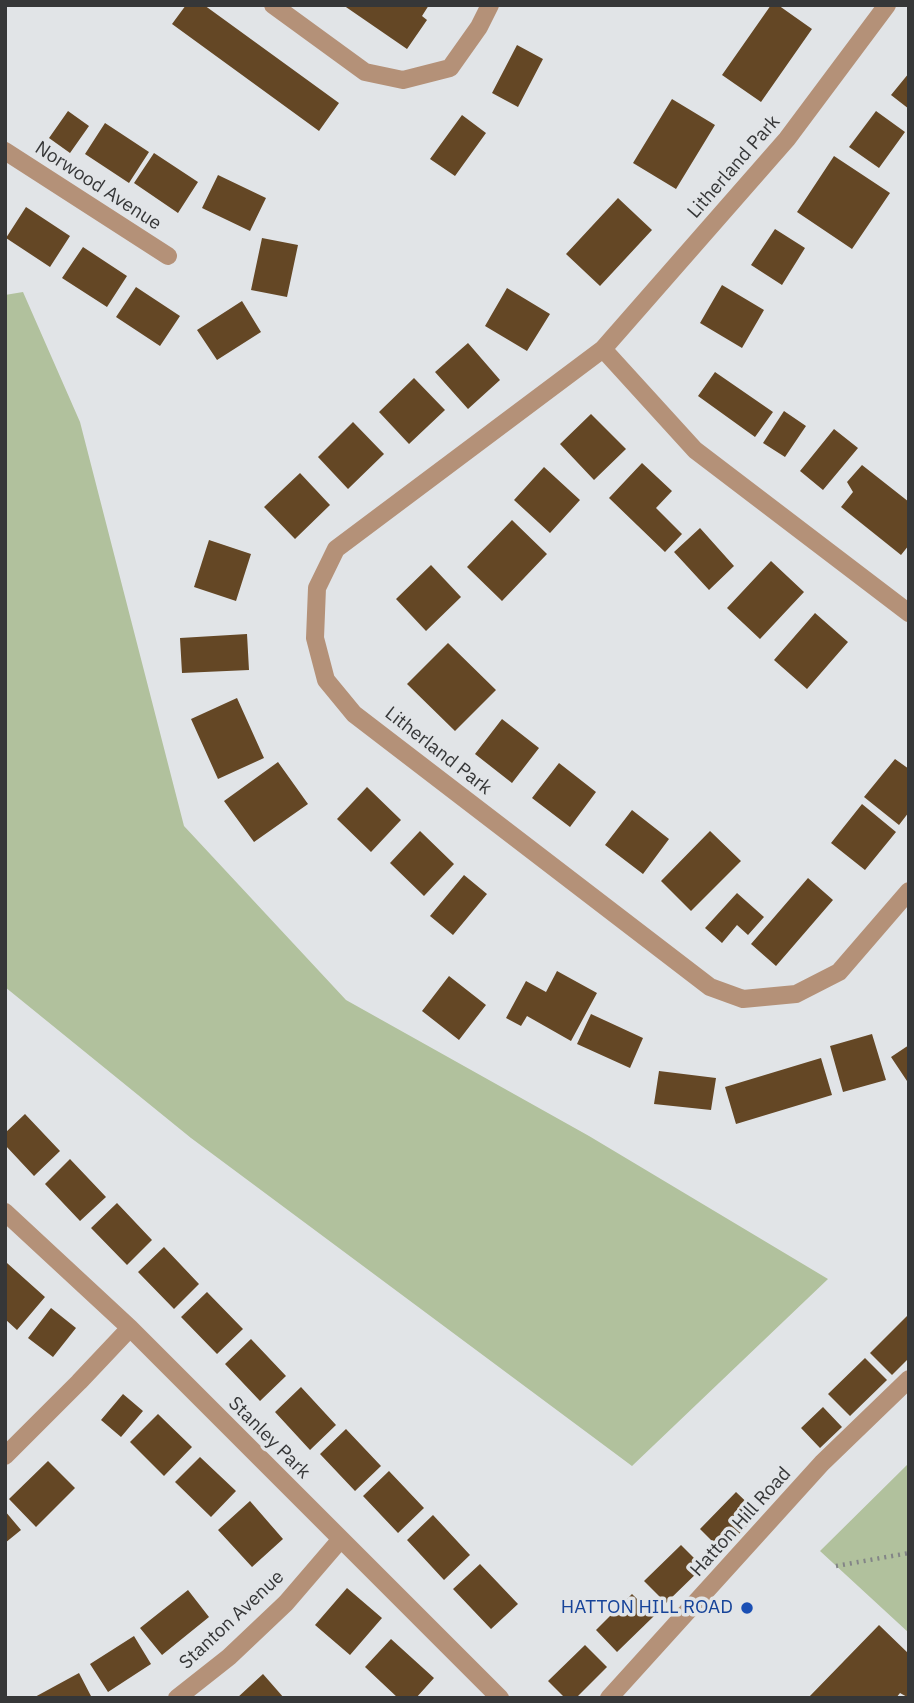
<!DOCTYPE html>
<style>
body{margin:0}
#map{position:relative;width:914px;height:1703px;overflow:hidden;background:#e1e4e7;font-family:"IBM Plex Sans",sans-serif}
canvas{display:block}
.frame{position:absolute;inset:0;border:7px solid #363738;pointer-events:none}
</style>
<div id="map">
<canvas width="914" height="1703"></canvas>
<div class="frame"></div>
</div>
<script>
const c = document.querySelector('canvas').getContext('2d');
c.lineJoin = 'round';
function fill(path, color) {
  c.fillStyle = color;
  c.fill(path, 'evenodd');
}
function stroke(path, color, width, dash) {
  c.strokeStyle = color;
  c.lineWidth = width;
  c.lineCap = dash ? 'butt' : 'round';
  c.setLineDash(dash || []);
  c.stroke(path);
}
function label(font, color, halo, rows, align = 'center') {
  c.font = font + ' "IBM Plex Sans",sans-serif';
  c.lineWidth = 7;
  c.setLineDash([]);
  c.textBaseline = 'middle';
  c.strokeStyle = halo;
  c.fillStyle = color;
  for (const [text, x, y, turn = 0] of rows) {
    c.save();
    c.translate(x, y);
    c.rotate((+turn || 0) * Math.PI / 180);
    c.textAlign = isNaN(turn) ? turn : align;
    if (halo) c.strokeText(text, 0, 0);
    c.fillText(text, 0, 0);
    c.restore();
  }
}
fill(new Path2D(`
 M 23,292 L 80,422 L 184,826 L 346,1000 L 589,1136 L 828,1279 L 632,1466 L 191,1138 L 5,987 L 5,295 Z
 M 909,1463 L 909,1633 L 820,1551 Z`), '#b1c19d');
fill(new Path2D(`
 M 186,5 L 204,5 L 339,103 L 319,131 L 172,24 Z
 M 343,5 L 429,5 L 422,16 L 427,20 L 407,49 Z
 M 771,5 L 778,5 L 812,29 L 761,102 L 722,75 Z
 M 517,45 L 543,59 L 518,107 L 492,93 Z
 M 909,73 L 909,109 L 891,95 Z
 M 672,99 L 715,125 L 676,189 L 633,163 Z
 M 68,111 L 89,126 L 70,153 L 49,138 Z
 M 876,111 L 905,132 L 879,168 L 849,147 Z
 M 462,115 L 486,133 L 455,176 L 430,159 Z
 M 105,123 L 149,152 L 129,183 L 85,154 Z
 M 154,153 L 198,182 L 178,213 L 134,183 Z
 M 834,156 L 890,193 L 852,249 L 797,212 Z
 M 218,175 L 266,198 L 250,231 L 202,208 Z
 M 618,198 L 652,230 L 600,286 L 566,254 Z
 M 26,207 L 70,236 L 50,267 L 6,238 Z
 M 775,229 L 805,248 L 782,285 L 751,265 Z
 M 262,238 L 298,245 L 287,297 L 251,290 Z
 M 83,247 L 127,276 L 107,307 L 62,278 Z
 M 722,285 L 764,310 L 742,348 L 700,323 Z
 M 136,287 L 180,316 L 160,346 L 116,317 Z
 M 507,288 L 550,314 L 527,351 L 485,326 Z
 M 242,301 L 261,332 L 217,360 L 197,330 Z
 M 468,343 L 500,380 L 468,409 L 435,372 Z
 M 715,372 L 773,412 L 755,437 L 698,396 Z
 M 414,378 L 445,410 L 409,444 L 379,412 Z
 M 784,411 L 806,426 L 785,457 L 763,443 Z
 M 591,414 L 626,449 L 594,480 L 560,444 Z
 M 353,422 L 384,454 L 348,489 L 318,457 Z
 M 834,429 L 858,448 L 823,490 L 800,471 Z
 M 642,463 L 672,491 L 656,508 L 682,534 L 665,552 L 609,498 Z
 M 862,465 L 909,502 L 909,545 L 901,555 L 841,507 L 853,492 L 847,482 Z
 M 544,467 L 580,500 L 550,533 L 514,500 Z
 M 300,473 L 330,505 L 295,539 L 264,507 Z
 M 512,520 L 547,554 L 502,601 L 467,567 Z
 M 700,528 L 734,566 L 709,590 L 674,552 Z
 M 209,540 L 251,554 L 236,601 L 194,587 Z
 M 771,561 L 804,592 L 760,639 L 727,608 Z
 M 431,565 L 461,597 L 426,631 L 396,599 Z
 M 815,613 L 848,642 L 807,689 L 774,660 Z
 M 247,634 L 249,670 L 182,673 L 180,638 Z
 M 448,643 L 496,690 L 455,731 L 407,684 Z
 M 237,698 L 264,758 L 218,779 L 191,719 Z
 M 502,719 L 539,748 L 512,783 L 475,754 Z
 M 895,759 L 909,769 L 909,812 L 899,825 L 864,797 Z
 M 278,762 L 308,804 L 254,842 L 224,801 Z
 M 559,763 L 596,792 L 570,827 L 532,798 Z
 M 367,787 L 401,820 L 371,852 L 337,819 Z
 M 862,804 L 896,832 L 865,870 L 831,843 Z
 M 632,810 L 669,839 L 643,874 L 605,845 Z
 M 420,831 L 454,864 L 424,896 L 390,863 Z
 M 710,831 L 741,861 L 691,911 L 661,881 Z
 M 464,875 L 487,894 L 453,935 L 430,916 Z
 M 808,878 L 833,900 L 776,966 L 751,944 Z
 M 737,893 L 764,917 L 748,935 L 737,925 L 722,943 L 705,928 Z
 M 557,971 L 597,993 L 571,1041 L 527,1016 L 521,1026 L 506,1018 L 526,981 L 546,992 Z
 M 449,976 L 486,1005 L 459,1040 L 422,1011 Z
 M 591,1014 L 643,1038 L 630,1068 L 577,1044 Z
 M 872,1034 L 886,1080 L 843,1092 L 830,1046 Z
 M 909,1045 L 909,1084 L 891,1057 Z
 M 821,1058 L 832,1095 L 736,1124 L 725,1087 Z
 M 659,1071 L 716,1078 L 711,1110 L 654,1104 Z
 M 25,1114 L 60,1151 L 34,1176 L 5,1145 L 5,1133 Z
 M 70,1159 L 106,1197 L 80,1221 L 45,1184 Z
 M 117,1203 L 152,1240 L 127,1265 L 91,1228 Z
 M 164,1247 L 199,1284 L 174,1309 L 138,1272 Z
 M 7,1263 L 45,1297 L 17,1330 L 5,1319 L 5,1266 Z
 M 207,1292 L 243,1329 L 217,1354 L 181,1317 Z
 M 51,1308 L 76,1328 L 53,1357 L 28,1338 Z
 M 907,1316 L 909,1318 L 909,1358 L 892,1375 L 870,1353 Z
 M 251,1339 L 286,1376 L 260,1401 L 225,1364 Z
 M 865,1358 L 887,1380 L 850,1416 L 828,1394 Z
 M 301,1387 L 336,1425 L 310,1450 L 275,1412 Z
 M 123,1394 L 143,1411 L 121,1437 L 101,1420 Z
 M 823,1407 L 842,1427 L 820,1448 L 801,1428 Z
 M 158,1414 L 192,1447 L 164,1476 L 130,1442 Z
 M 346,1429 L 381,1466 L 355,1491 L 320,1454 Z
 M 200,1457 L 236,1491 L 211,1517 L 175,1482 Z
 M 48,1461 L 75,1488 L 36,1527 L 9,1499 Z
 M 389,1471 L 424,1508 L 398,1533 L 363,1496 Z
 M 736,1492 L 759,1514 L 722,1551 L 700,1529 Z
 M 250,1501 L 283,1539 L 252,1567 L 218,1530 Z
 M 5,1511 L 21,1530 L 5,1543 Z
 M 433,1515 L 470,1555 L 444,1580 L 407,1540 Z
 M 681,1545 L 703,1567 L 666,1603 L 644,1581 Z
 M 480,1564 L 518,1604 L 491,1629 L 453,1589 Z
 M 347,1588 L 382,1618 L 350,1655 L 315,1625 Z
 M 188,1590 L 209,1617 L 162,1655 L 140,1628 Z
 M 632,1594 L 654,1616 L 617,1652 L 596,1630 Z
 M 879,1625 L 909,1654 L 909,1698 L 900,1693 L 896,1698 L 808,1698 Z
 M 134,1636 L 151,1664 L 108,1692 L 90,1664 Z
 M 391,1639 L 434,1678 L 416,1698 L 398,1698 L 365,1667 Z
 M 585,1645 L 607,1667 L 576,1698 L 565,1698 L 548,1681 Z
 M 79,1673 L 92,1698 L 33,1698 Z
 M 263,1674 L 284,1698 L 237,1698 Z`), '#644725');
stroke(new Path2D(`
 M 836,1566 L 909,1553`), '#838587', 4.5, [2, 5]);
stroke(new Path2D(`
 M 273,5 L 365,72 L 403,80 L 450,68 L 479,27 L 490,5
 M 887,5 L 787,139 L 603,349 L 336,549 L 317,588 L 315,638 L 326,680 L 354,714 L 710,987 L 743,999 L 796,994 L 839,972 L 909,891
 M 5,151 L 168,256
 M 603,349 L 695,450 L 909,613
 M 5,1212 L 130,1328 L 500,1698
 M 5,1456 L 79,1382 L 130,1328
 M 177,1698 L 229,1657 L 286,1603 L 341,1539
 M 609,1698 L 822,1463 L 909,1379`), '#b49178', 18);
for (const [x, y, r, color] of [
 [747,1608,7,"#1a4fb4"]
]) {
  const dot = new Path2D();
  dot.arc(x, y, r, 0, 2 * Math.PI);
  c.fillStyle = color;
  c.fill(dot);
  stroke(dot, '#e1e4e7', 2.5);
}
label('19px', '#363738', '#e1e4e7', [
 ["Litherland Park",734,167,-49],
 ["Norwood Avenue",98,186,33],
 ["Litherland Park",438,751,38],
 ["Stanley Park",269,1438,45],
 ["Hatton Hill Road",741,1522,-48],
 ["Stanton Avenue",232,1620,-43]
]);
label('19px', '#164399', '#e1e4e7', [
 ["HATTON HILL ROAD",733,1608]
], 'right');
</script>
